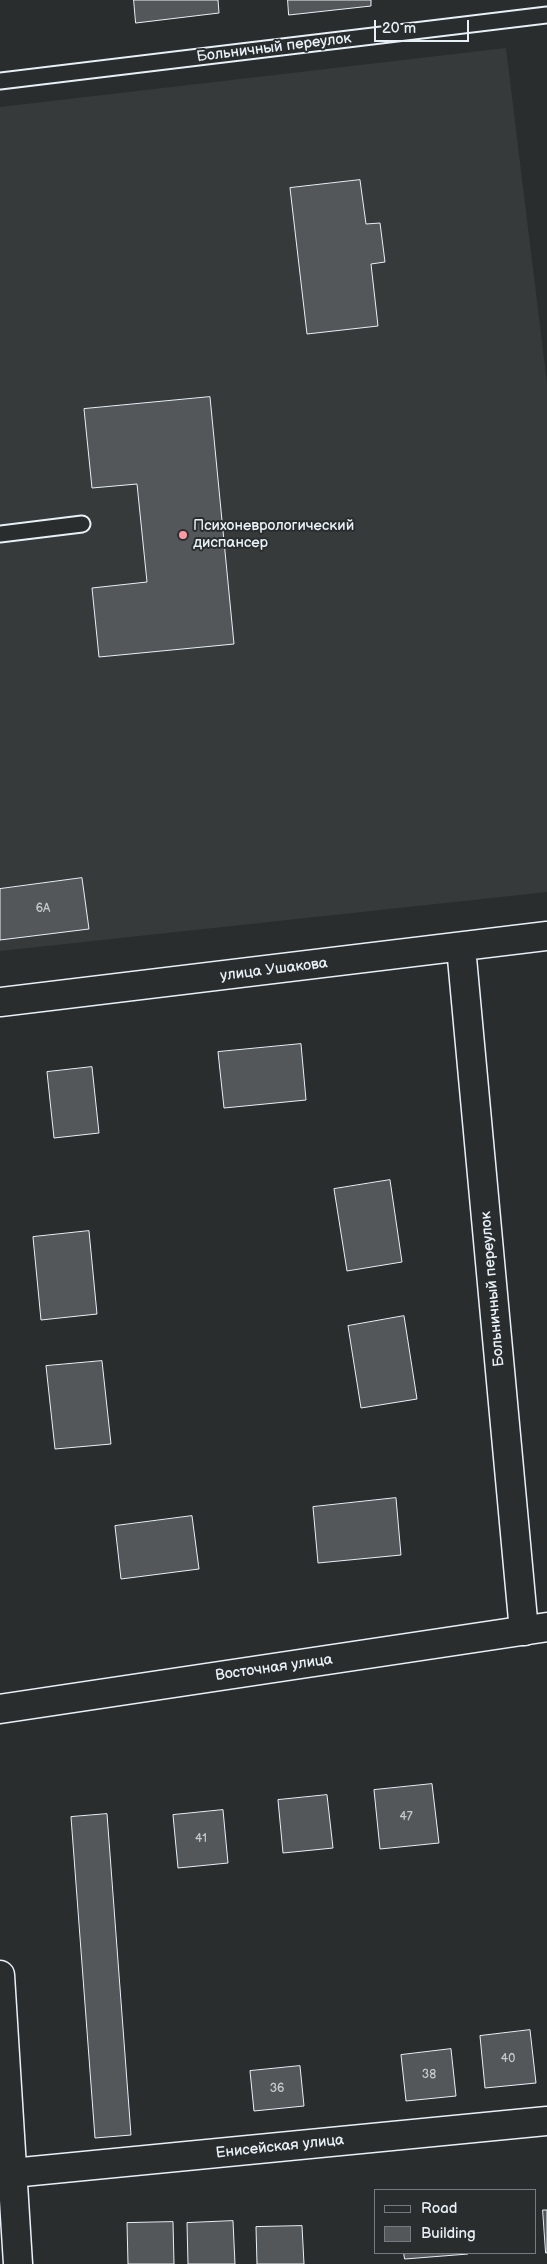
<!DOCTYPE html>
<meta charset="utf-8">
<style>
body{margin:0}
#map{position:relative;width:547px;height:2264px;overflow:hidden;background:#2a2d2e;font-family:"Balsamiq Sans",sans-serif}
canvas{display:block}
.legend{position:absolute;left:374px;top:2189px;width:162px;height:65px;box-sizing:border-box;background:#2a2d2e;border:1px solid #767b7f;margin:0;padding:6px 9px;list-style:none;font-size:15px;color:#e8f1f8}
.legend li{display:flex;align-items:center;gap:10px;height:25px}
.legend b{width:25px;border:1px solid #767b7f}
.scale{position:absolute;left:374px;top:20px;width:95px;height:22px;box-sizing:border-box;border:2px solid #e8f1f8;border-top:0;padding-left:6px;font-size:15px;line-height:18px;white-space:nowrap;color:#e8f1f8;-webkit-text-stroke:4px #2a2d2e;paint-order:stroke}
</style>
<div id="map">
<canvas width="547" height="2264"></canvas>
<ul class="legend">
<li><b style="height:6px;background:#2a2d2e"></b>Road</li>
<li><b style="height:14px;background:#535759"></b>Building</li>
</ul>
<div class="scale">20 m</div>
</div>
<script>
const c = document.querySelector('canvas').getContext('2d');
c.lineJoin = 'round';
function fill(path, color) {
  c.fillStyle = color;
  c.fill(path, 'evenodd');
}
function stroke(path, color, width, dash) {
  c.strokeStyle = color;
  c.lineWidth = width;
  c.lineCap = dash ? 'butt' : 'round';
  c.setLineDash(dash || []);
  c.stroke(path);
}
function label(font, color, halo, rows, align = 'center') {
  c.font = font + ' "Balsamiq Sans",sans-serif';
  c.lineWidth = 4;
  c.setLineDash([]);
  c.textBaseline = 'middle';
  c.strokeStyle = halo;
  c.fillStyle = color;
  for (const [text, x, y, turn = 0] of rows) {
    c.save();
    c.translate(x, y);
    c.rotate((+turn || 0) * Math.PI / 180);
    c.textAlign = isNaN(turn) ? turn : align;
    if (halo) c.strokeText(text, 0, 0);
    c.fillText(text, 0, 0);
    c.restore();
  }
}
fill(new Path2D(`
 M 506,48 L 547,383 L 547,892 L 0,951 L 0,107 Z`), '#363a3b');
const building = new Path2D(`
 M 134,0 L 218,0 L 219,13 L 136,23 Z
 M 288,0 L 371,0 L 371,6 L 289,15 Z
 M 360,180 L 366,224 L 380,223 L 385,262 L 371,264 L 378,326 L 307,334 L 290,188 Z
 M 210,397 L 234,644 L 99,657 L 92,588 L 147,582 L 137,484 L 92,488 L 84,409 Z
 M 82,878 L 89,929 L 0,940 L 0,889 Z
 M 301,1044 L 306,1100 L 224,1108 L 218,1052 Z
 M 92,1067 L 99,1133 L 54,1138 L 47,1072 Z
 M 390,1180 L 402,1262 L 347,1271 L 334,1189 Z
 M 89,1231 L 97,1314 L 41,1320 L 33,1237 Z
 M 404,1316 L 417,1399 L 361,1408 L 348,1326 Z
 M 102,1361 L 111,1444 L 55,1449 L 46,1366 Z
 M 396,1498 L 401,1555 L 318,1563 L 313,1507 Z
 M 192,1516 L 199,1569 L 121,1579 L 115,1526 Z
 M 432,1784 L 439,1843 L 380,1849 L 374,1790 Z
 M 327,1795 L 333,1848 L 283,1853 L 278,1800 Z
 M 223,1810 L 228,1863 L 178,1868 L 173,1815 Z
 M 107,1814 L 131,2135 L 95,2138 L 71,1817 Z
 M 530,2030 L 536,2083 L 485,2088 L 480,2036 Z
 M 451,2049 L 456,2096 L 406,2101 L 401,2055 Z
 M 300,2066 L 304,2106 L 254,2111 L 250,2071 Z
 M 543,2210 L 547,2210 L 547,2253 L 546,2253 Z
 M 233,2221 L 235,2264 L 188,2264 L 187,2223 Z
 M 173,2222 L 174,2264 L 128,2264 L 127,2223 Z
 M 302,2226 L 304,2264 L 257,2264 L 256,2227 Z
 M 404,2253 L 468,2253 L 468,2254 L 405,2259 Z`);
fill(building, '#535759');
stroke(building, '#e8f1f8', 1);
const service = new Path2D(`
 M 0,81 L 547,15
 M 0,534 L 82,524`);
const minor = new Path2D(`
 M 461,947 L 524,1631
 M 0,1002 L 547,936
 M 12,2173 L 547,2121`);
const tertiary = new Path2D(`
 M 0,1709 L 547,1627
 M 0,1975 L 18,2264`);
stroke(service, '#e8f1f8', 19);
stroke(minor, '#e8f1f8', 31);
stroke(tertiary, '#e8f1f8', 31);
stroke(service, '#2a2d2e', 15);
stroke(minor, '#2a2d2e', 28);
stroke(tertiary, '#2a2d2e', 28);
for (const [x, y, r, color] of [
 [183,535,5,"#ff9aa2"]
]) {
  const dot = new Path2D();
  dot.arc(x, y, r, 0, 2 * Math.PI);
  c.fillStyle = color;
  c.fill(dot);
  stroke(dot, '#2a2d2e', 2);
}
label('12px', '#c3cad0', null, [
 ["6А",43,909],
 ["47",406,1817],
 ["41",201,1839],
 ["40",508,2059],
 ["38",429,2075],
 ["36",277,2089]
]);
label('15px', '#e8f1f8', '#2a2d2e', [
 ["Больничный переулок",274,48,-7],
 ["улица Ушакова",274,970,-7],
 ["Больничный переулок",493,1289,-95],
 ["Восточная улица",274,1668,-8],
 ["Енисейская улица",280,2147,-6]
]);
label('15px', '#e8f1f8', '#2a2d2e', [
 ["Психоневрологический",193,526],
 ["диспансер",193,543]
], 'left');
</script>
